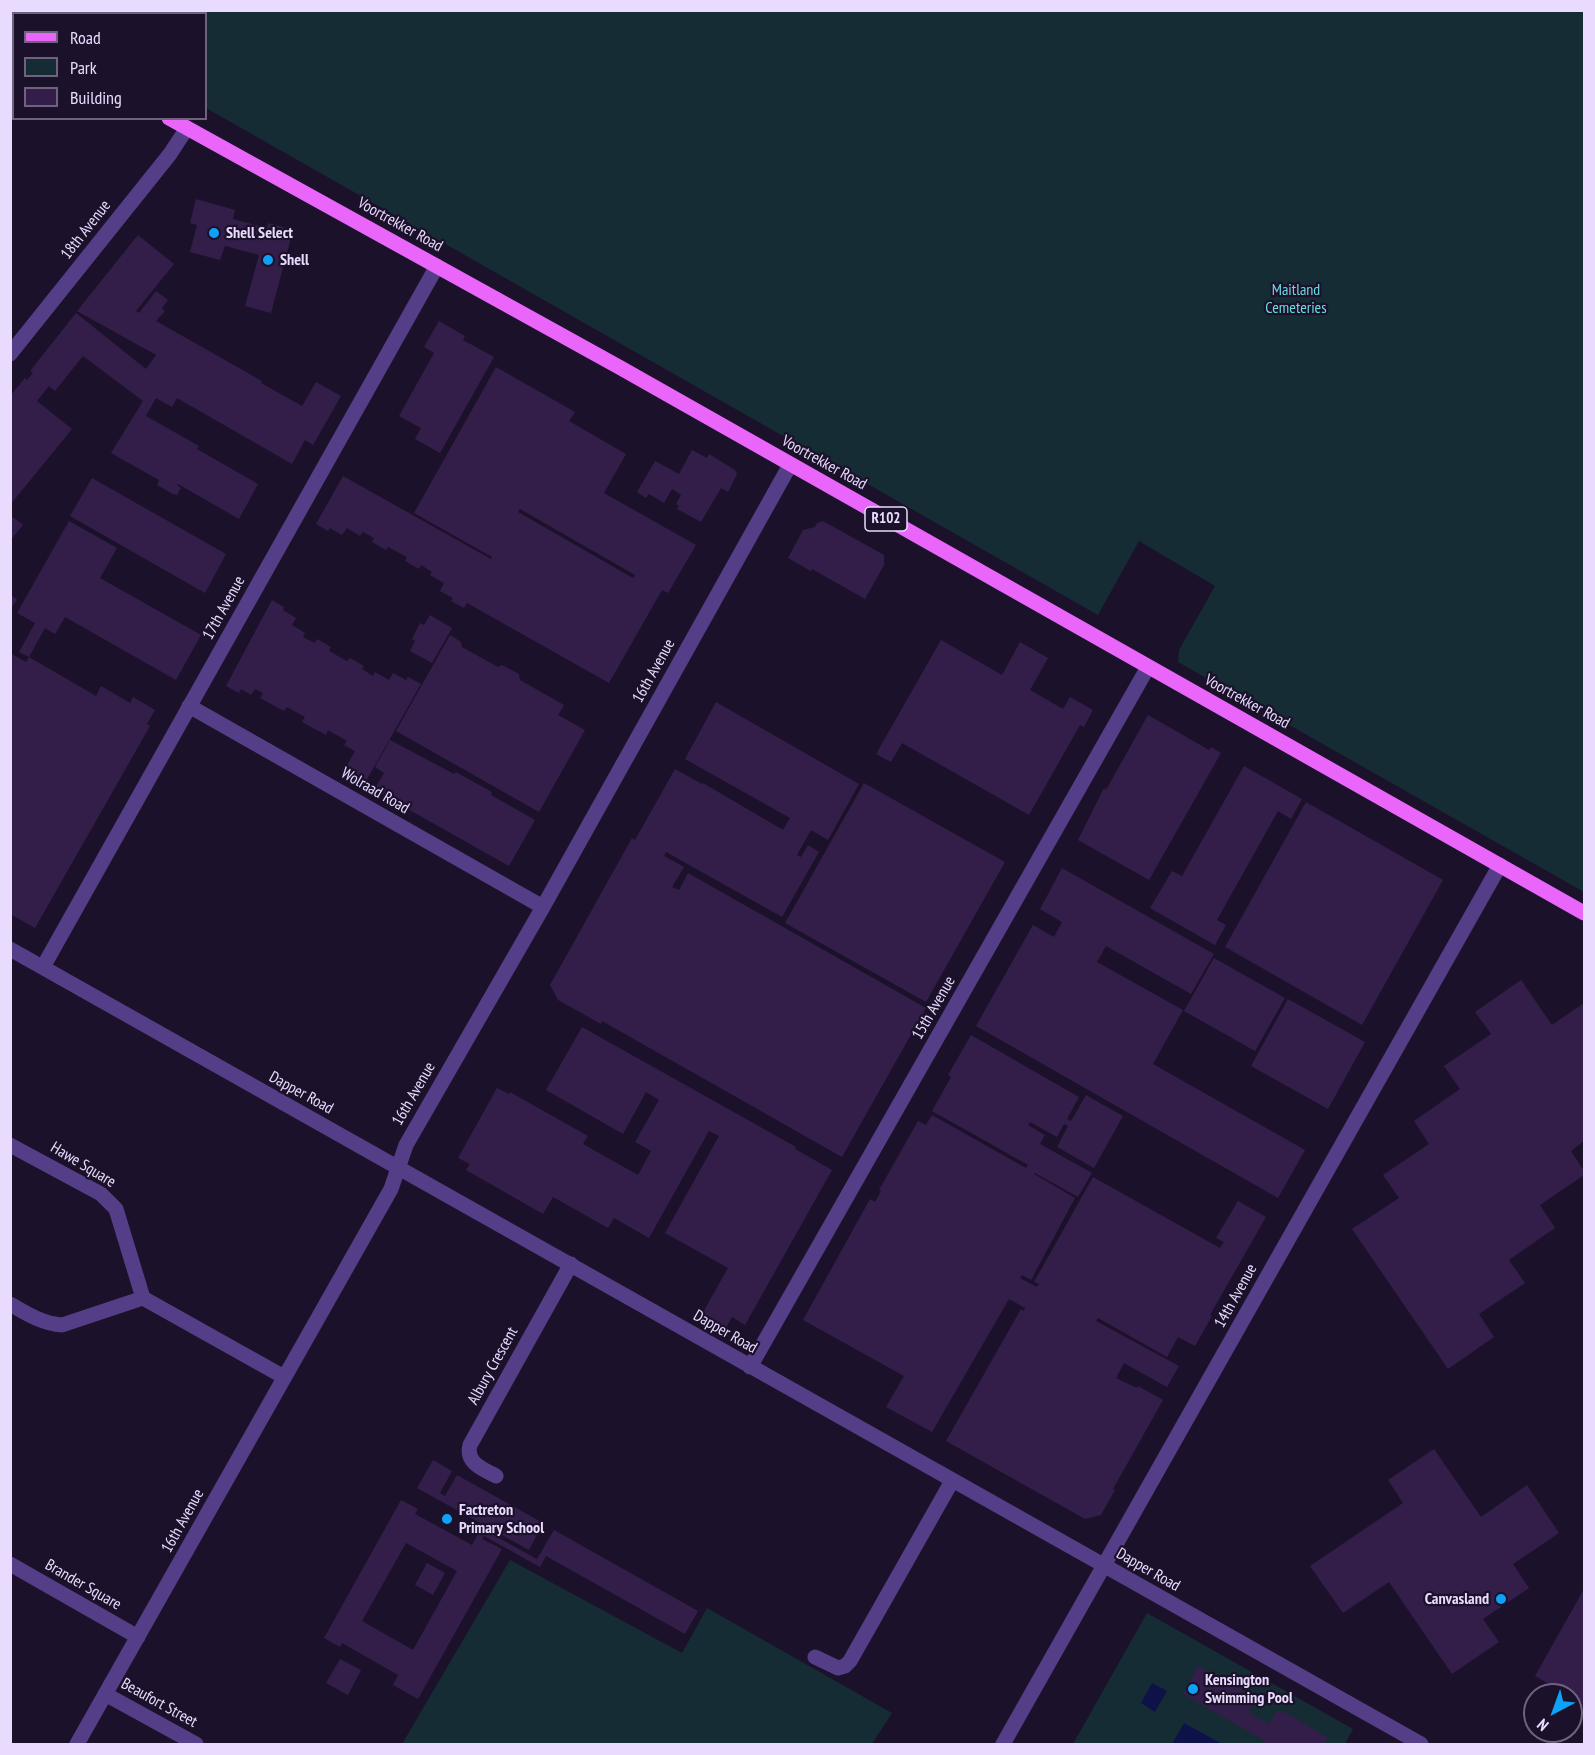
<!DOCTYPE html>
<style>
body{margin:0}
#map{position:relative;width:1595px;height:1755px;overflow:hidden;background:#1c112a;font-family:"PT Sans Narrow",sans-serif}
canvas{display:block}
.frame{position:absolute;inset:0;border:12px solid #e8dbfe;pointer-events:none}
.legend{position:absolute;left:12px;top:12px;width:195px;height:108px;box-sizing:border-box;background:#1c112a;border:2px solid #6e627f;margin:0;padding:8px 10px;list-style:none;font-size:18px;color:#e8dbfe}
.legend li{display:flex;align-items:center;gap:12px;height:30px}
.legend b{width:30px;border:2px solid #6e627f}
.north{position:absolute;left:1523px;top:1683px;width:60px;height:60px;box-sizing:border-box;background:#1c112a;border:2px solid #6e627f;border-radius:50%;rotate:221deg;font-size:16px;font-weight:700;line-height:24px;text-align:center;color:#e8dbfe}
.north::after{content:'';display:block;margin:auto;width:21px;height:27px;background:#0da2f8;clip-path:polygon(50% 0,100% 100%,50% 72%,0 100%)}
</style>
<div id="map">
<canvas width="1595" height="1755"></canvas>
<div class="frame"></div>
<ul class="legend">
<li><b style="height:8px;background:#ea66fb"></b>Road</li>
<li><b style="height:16px;background:#152c34"></b>Park</li>
<li><b style="height:16px;background:#331e4a"></b>Building</li>
</ul>
<div class="north">N</div>
</div>
<script>
const c = document.querySelector('canvas').getContext('2d');
c.lineJoin = 'round';
function fill(path, color) {
  c.fillStyle = color;
  c.fill(path, 'evenodd');
}
function stroke(path, color, width, dash) {
  c.strokeStyle = color;
  c.lineWidth = width;
  c.lineCap = dash ? 'butt' : 'round';
  c.setLineDash(dash || []);
  c.stroke(path);
}
function label(font, color, halo, rows, align = 'center') {
  c.font = font + ' "PT Sans Narrow",sans-serif';
  c.lineWidth = 4.5;
  c.setLineDash([]);
  c.textBaseline = 'middle';
  c.strokeStyle = halo;
  c.fillStyle = color;
  for (const [text, x, y, turn = 0] of rows) {
    c.save();
    c.translate(x, y);
    c.rotate((+turn || 0) * Math.PI / 180);
    c.textAlign = isNaN(turn) ? turn : align;
    if (halo) c.strokeText(text, 0, 0);
    c.fillText(text, 0, 0);
    c.restore();
  }
}
fill(new Path2D(`
 M 33,11 L 1584,11 L 1584,892 L 1178,662 L 1179,650 L 1215,586 L 1139,541 L 1098,615 L 206,108 L 206,14 L 39,14 Z
 M 510,1560 L 682,1653 L 707,1608 L 892,1713 L 872,1744 L 402,1744 Z
 M 1147,1613 L 1353,1729 L 1345,1744 L 1073,1744 Z`), '#152c34');
fill(new Path2D(`
 M 1152,1683 L 1167,1691 L 1155,1712 L 1141,1703 Z
 M 1184,1723 L 1222,1744 L 1172,1744 Z`), '#0d1248');
fill(new Path2D(`
 M 196,199 L 235,210 L 233,219 L 267,228 L 268,223 L 293,230 L 271,313 L 245,306 L 259,255 L 225,246 L 220,260 L 190,252 L 197,225 L 190,223 Z
 M 138,235 L 174,264 L 136,311 L 139,313 L 156,291 L 168,300 L 162,308 L 165,311 L 156,321 L 262,381 L 261,383 L 302,406 L 316,382 L 341,396 L 313,445 L 305,440 L 292,464 L 177,398 L 172,407 L 156,398 L 146,416 L 199,446 L 197,449 L 258,484 L 239,519 L 178,484 L 177,485 L 181,488 L 177,495 L 173,494 L 157,485 L 159,480 L 111,453 L 143,401 L 83,356 L 55,391 L 49,386 L 37,401 L 72,429 L 10,505 L 10,396 L 25,378 L 27,380 L 33,373 L 30,371 L 76,313 L 146,369 L 156,355 L 77,311 Z
 M 439,321 L 465,336 L 463,340 L 494,357 L 440,453 L 415,439 L 421,428 L 399,416 L 434,353 L 424,347 Z
 M 496,367 L 575,412 L 569,421 L 626,454 L 604,493 L 696,545 L 668,593 L 662,590 L 609,683 L 467,603 L 464,608 L 451,601 L 453,598 L 440,591 L 444,583 L 430,575 L 432,572 L 421,565 L 419,569 L 405,561 L 407,557 L 388,547 L 386,550 L 372,542 L 374,538 L 363,532 L 360,536 L 347,528 L 342,535 L 330,528 L 328,531 L 316,524 L 343,476 L 491,559 L 492,557 L 414,513 ZM 520,509 L 635,575 L 633,578 L 518,512 Z
 M 692,450 L 707,458 L 709,454 L 735,470 L 737,474 L 728,492 L 721,488 L 701,522 L 677,509 L 679,506 L 676,504 L 681,495 L 672,489 L 664,503 L 649,494 L 646,498 L 637,492 L 655,461 L 679,474 Z
 M 92,478 L 226,554 L 205,593 L 70,516 Z
 M 10,515 L 23,525 L 10,541 Z
 M 69,521 L 117,548 L 100,578 L 201,635 L 176,680 L 65,617 L 55,634 L 45,628 L 29,657 L 19,652 L 35,623 L 17,613 Z
 M 823,521 L 884,555 L 884,565 L 865,599 L 812,569 L 811,571 L 788,558 L 803,530 L 815,527 L 817,523 Z
 M 10,595 L 17,599 L 10,610 Z
 M 272,600 L 284,607 L 283,610 L 296,618 L 292,625 L 305,633 L 303,637 L 315,643 L 317,639 L 331,647 L 329,651 L 347,661 L 350,658 L 364,666 L 362,669 L 373,676 L 375,672 L 389,680 L 393,673 L 406,680 L 408,677 L 421,684 L 362,788 L 341,776 L 355,751 L 344,745 L 347,741 L 328,730 L 326,735 L 302,722 L 305,717 L 287,707 L 284,711 L 260,698 L 263,693 L 255,689 L 251,695 L 241,689 L 239,693 L 226,686 Z
 M 430,615 L 452,628 L 432,663 L 410,651 L 415,641 L 412,639 L 420,623 L 424,625 Z
 M 450,635 L 461,642 L 462,647 L 498,667 L 502,665 L 519,674 L 520,680 L 564,705 L 558,715 L 585,730 L 539,812 L 396,731 Z
 M 941,640 L 1002,675 L 1020,642 L 1048,658 L 1030,690 L 1063,709 L 1070,697 L 1093,710 L 1084,727 L 1080,725 L 1029,815 L 902,743 L 891,762 L 876,754 Z
 M 10,653 L 26,662 L 29,657 L 96,696 L 101,686 L 130,703 L 133,697 L 155,710 L 147,724 L 150,726 L 35,928 L 10,914 Z
 M 716,702 L 859,784 L 828,840 L 811,830 L 797,855 L 801,857 L 808,845 L 819,852 L 782,917 L 666,852 L 664,856 L 684,867 L 672,887 L 679,890 L 688,873 L 926,1008 L 842,1157 L 602,1021 L 601,1024 L 558,1000 L 550,985 L 632,838 L 635,840 L 675,769 L 702,784 L 703,783 L 783,830 L 790,818 L 685,759 Z
 M 1148,715 L 1209,750 L 1211,747 L 1221,753 L 1149,880 L 1078,840 L 1104,788 L 1106,790 Z
 M 390,740 L 454,774 L 456,772 L 492,792 L 491,795 L 535,820 L 509,866 L 374,790 L 384,773 L 375,767 Z
 M 1244,766 L 1302,799 L 1291,819 L 1278,811 L 1217,920 L 1226,925 L 1215,945 L 1150,908 L 1172,871 L 1182,876 Z
 M 864,783 L 1005,862 L 926,1002 L 785,923 Z
 M 1306,802 L 1443,880 L 1362,1025 L 1225,947 Z
 M 1062,868 L 1214,954 L 1191,994 L 1106,946 L 1097,962 L 1183,1010 L 1153,1064 L 1305,1150 L 1278,1198 L 976,1026 L 1033,925 L 1054,937 L 1062,922 L 1040,909 Z
 M 1214,958 L 1285,998 L 1255,1051 L 1184,1011 Z
 M 1521,980 L 1552,1025 L 1584,1003 L 1584,1141 L 1571,1151 L 1584,1171 L 1584,1175 L 1540,1205 L 1555,1228 L 1509,1260 L 1525,1283 L 1479,1314 L 1494,1337 L 1448,1369 L 1352,1229 L 1399,1198 L 1383,1175 L 1429,1144 L 1414,1121 L 1460,1089 L 1444,1066 L 1491,1034 L 1475,1012 Z
 M 1288,999 L 1365,1042 L 1328,1109 L 1251,1066 Z
 M 582,1027 L 796,1147 L 795,1149 L 832,1170 L 745,1325 L 732,1317 L 726,1328 L 702,1314 L 728,1268 L 665,1233 L 719,1136 L 709,1131 L 649,1238 L 614,1218 L 608,1228 L 553,1197 L 543,1214 L 466,1170 L 470,1164 L 458,1158 L 497,1088 L 509,1094 L 510,1092 L 588,1136 L 583,1144 L 638,1175 L 651,1151 L 635,1142 L 659,1100 L 646,1092 L 623,1134 L 546,1090 Z
 M 971,1035 L 1079,1097 L 1067,1119 L 1071,1121 L 1086,1095 L 1123,1116 L 1094,1168 L 1057,1147 L 1068,1126 L 1064,1124 L 1057,1137 L 1030,1122 L 1028,1125 L 1045,1135 L 1040,1144 L 1092,1173 L 1078,1197 L 1035,1173 L 1034,1174 L 1075,1198 L 1031,1280 L 1022,1275 L 1020,1278 L 1037,1287 L 1039,1284 L 1034,1282 L 1093,1177 L 1220,1248 L 1224,1242 L 1216,1238 L 1238,1201 L 1266,1217 L 1210,1315 L 1212,1316 L 1195,1346 L 1178,1337 L 1167,1357 L 1098,1318 L 1096,1321 L 1179,1366 L 1167,1387 L 1124,1363 L 1116,1378 L 1137,1388 L 1138,1386 L 1163,1400 L 1113,1489 L 1115,1490 L 1101,1515 L 1085,1519 L 946,1441 L 1021,1309 L 1024,1311 L 1025,1308 L 1009,1299 L 932,1432 L 886,1407 L 904,1376 L 803,1320 L 870,1199 L 875,1202 L 881,1191 L 879,1190 L 918,1121 L 926,1125 L 932,1115 L 1026,1168 L 1028,1165 L 932,1111 L 951,1077 L 948,1075 Z
 M 1434,1449 L 1481,1517 L 1527,1485 L 1559,1533 L 1513,1564 L 1529,1588 L 1483,1619 L 1499,1642 L 1452,1674 L 1389,1582 L 1343,1613 L 1310,1566 L 1403,1503 L 1388,1480 Z
 M 433,1460 L 452,1471 L 440,1493 L 445,1496 L 457,1475 L 543,1523 L 529,1550 L 417,1488 Z
 M 401,1500 L 418,1509 L 415,1514 L 472,1545 L 481,1528 L 537,1559 L 554,1530 L 698,1611 L 685,1634 L 546,1556 L 540,1567 L 484,1536 L 482,1539 L 502,1549 L 418,1699 L 393,1685 L 398,1675 L 342,1643 L 340,1647 L 324,1638 ZM 406,1543 L 457,1571 L 413,1650 L 362,1621 Z
 M 427,1563 L 445,1573 L 433,1595 L 415,1585 Z
 M 1584,1589 L 1584,1704 L 1535,1676 Z
 M 340,1659 L 361,1670 L 348,1695 L 326,1683 Z
 M 1198,1666 L 1256,1698 L 1248,1712 L 1269,1724 L 1277,1710 L 1281,1713 L 1283,1711 L 1328,1738 L 1324,1744 L 1263,1744 L 1265,1741 L 1183,1694 Z`), '#331e4a');
stroke(new Path2D(`
 M 10,354 L 170,154 L 187,128
 M 189,706 L 543,907
 M 10,949 L 1421,1744
 M 43,967 L 437,266
 M 10,1145 L 101,1194 L 116,1209 L 143,1298 L 284,1377
 M 10,1304 C 27,1314 43,1324 62,1325 L 143,1298
 M 750,1367 L 1148,667
 M 496,1476 C 483,1469 465,1463 470,1445 L 571,1264
 M 10,1564 L 138,1637
 M 815,1657 L 838,1668 L 845,1666 L 850,1661 L 952,1481
 M 105,1694 L 196,1744
 M 77,1744 L 391,1189 L 406,1145 L 543,907 L 790,465
 M 1003,1744 L 1500,865`), '#543e87', 15);
stroke(new Path2D(`
 M 10,21 L 14,23
 M 10,41 L 14,43
 M 169,118 L 619,367 L 1584,913`), '#ea66fb', 15);
for (const [x, y, r, color] of [
 [214,233,6,"#0da2f8"],
 [268,260,6,"#0da2f8"],
 [447,1519,6,"#0da2f8"],
 [1501,1599,6,"#0da2f8"],
 [1193,1689,6,"#0da2f8"]
]) {
  const dot = new Path2D();
  dot.arc(x, y, r, 0, 2 * Math.PI);
  c.fillStyle = color;
  c.fill(dot);
  stroke(dot, '#1c112a', 2);
}
for (const [x, y, w] of [
 [886,519,42]
]) {
  const box = new Path2D();
  box.roundRect(x - w / 2, y - 12, w, 24, 4.5);
  c.fillStyle = '#1c112a';
  c.fill(box);
  stroke(box, '#e8dbfe', 1.5);
}
label('bold 15px', '#e8dbfe', null, [
 ["R102",886,519]
]);
label('16px', '#e8dbfe', '#1c112a', [
 ["Voortrekker Road",400,225,29],
 ["18th Avenue",86,230,-52],
 ["Voortrekker Road",824,463,29],
 ["17th Avenue",224,608,-61],
 ["16th Avenue",654,671,-61],
 ["Voortrekker Road",1247,702,29],
 ["Wolraad Road",375,791,30],
 ["15th Avenue",934,1008,-60],
 ["Dapper Road",301,1093,29],
 ["16th Avenue",414,1094,-60],
 ["Hawe Square",83,1165,31],
 ["14th Avenue",1236,1296,-61],
 ["Dapper Road",725,1332,30],
 ["Albury Crescent",493,1366,-61],
 ["16th Avenue",183,1521,-61],
 ["Dapper Road",1148,1570,30],
 ["Brander Square",83,1585,30],
 ["Beaufort Street",159,1703,29]
]);
label('bold 16px', '#e8dbfe', '#1c112a', [
 ["Shell Select",226,233],
 ["Shell",280,260],
 ["Factreton",459,1510],
 ["Primary School",459,1528],
 ["Canvasland",1489,1599,"right"],
 ["Kensington",1205,1680],
 ["Swimming Pool",1205,1698]
], 'left');
label('16px', '#68dcde', '#1c112a', [
 ["Maitland",1296,290],
 ["Cemeteries",1296,308]
]);
</script>
